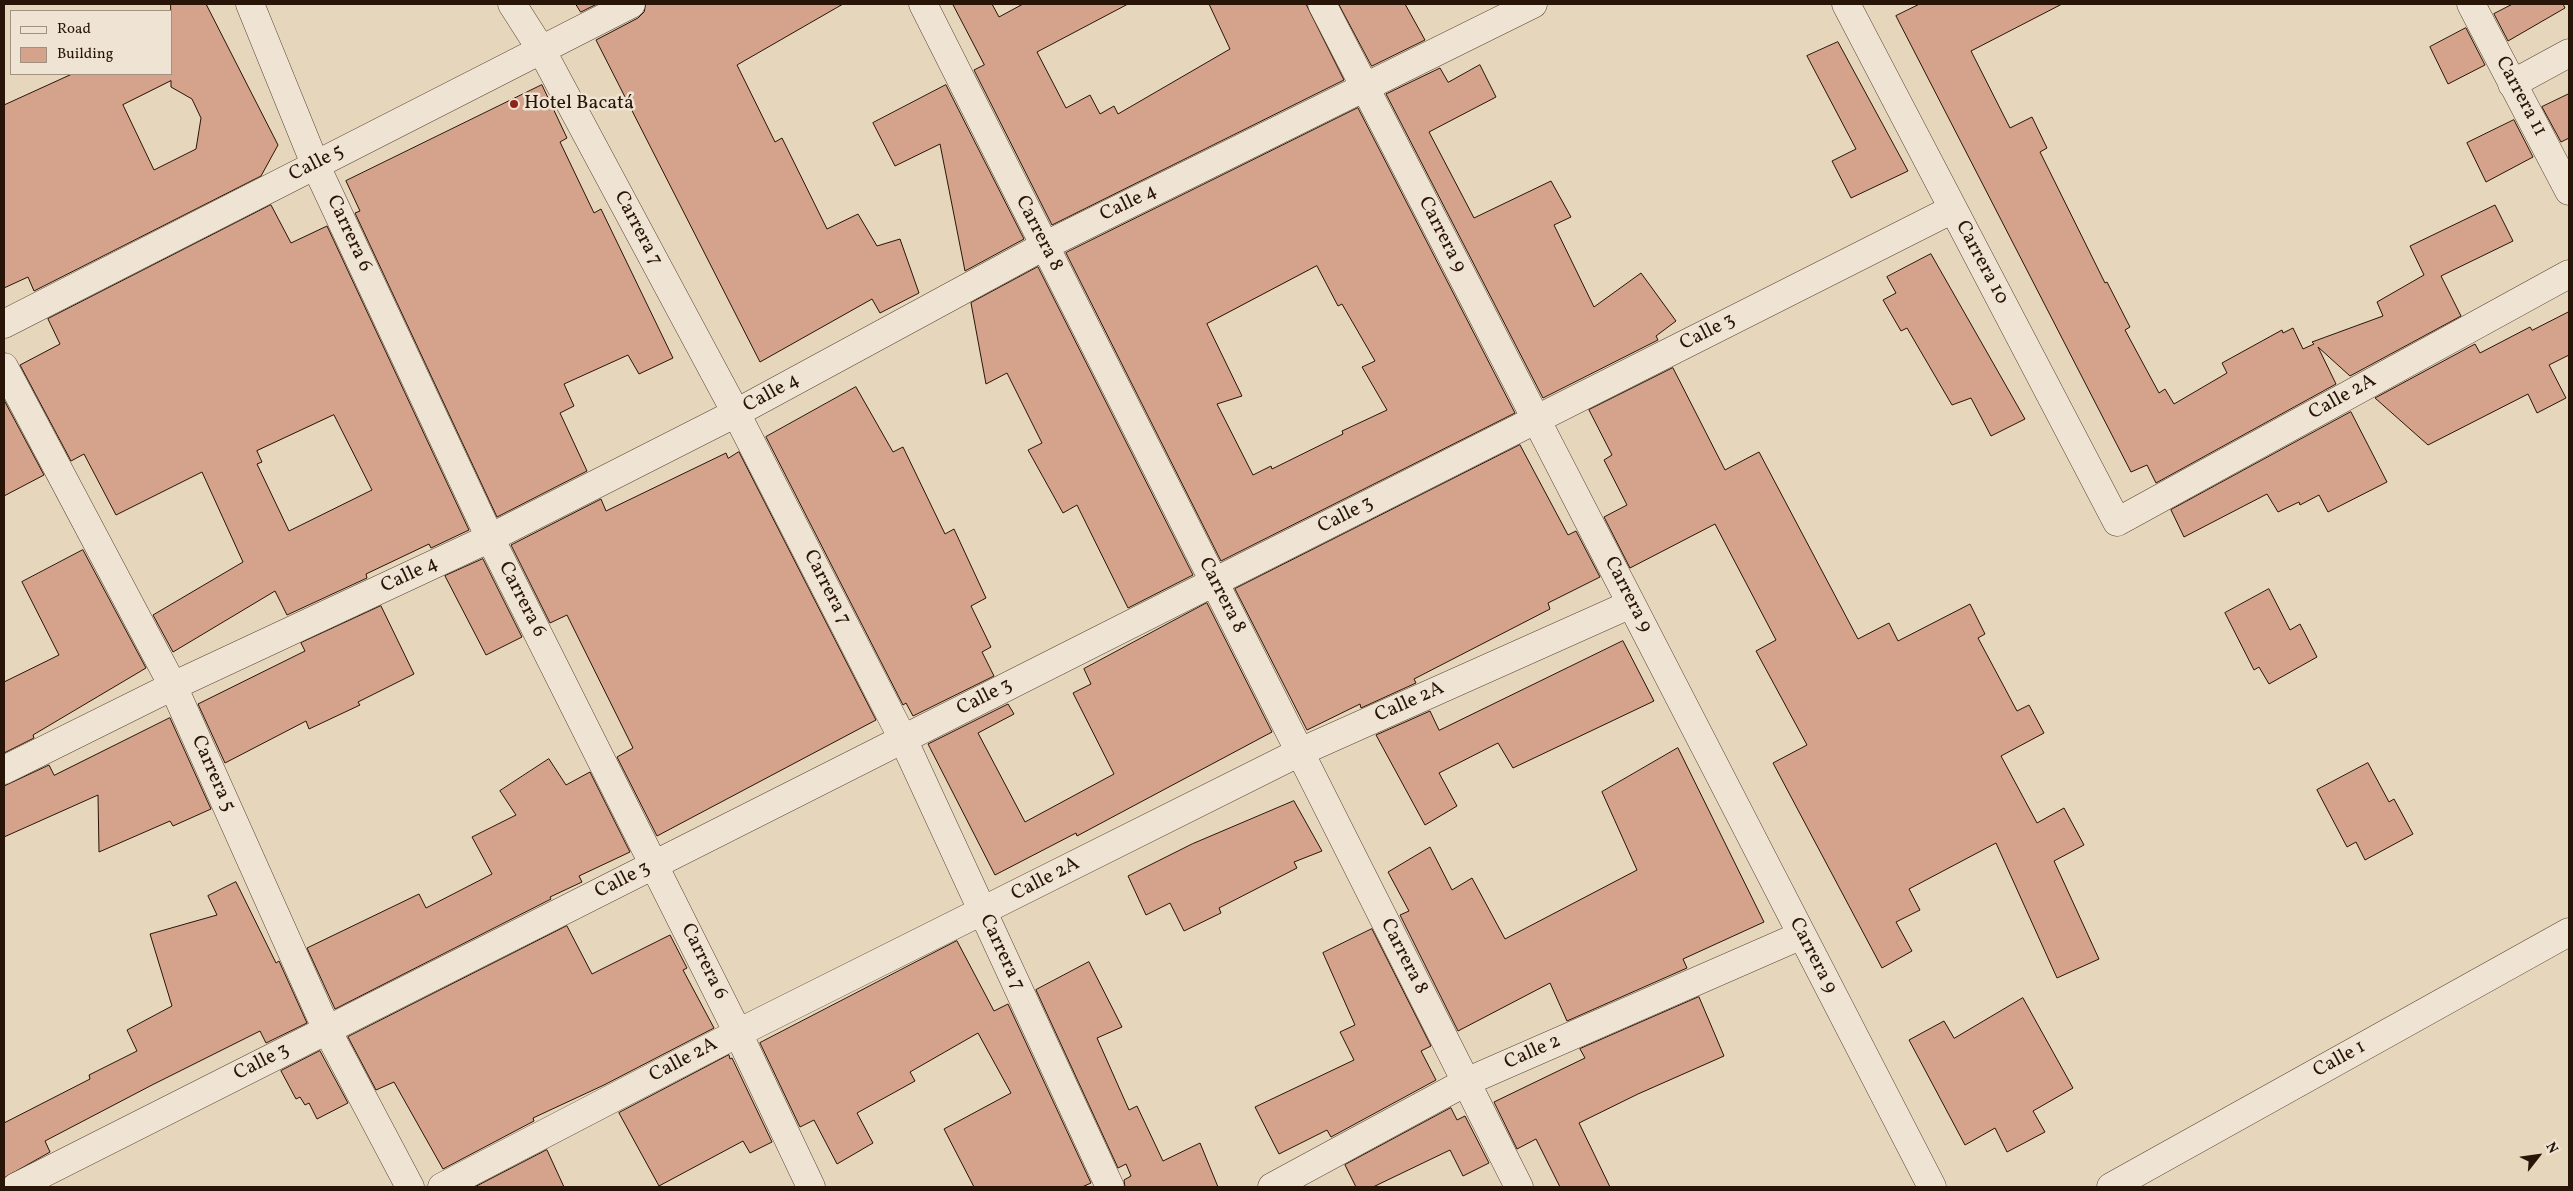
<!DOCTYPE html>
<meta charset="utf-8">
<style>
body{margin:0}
#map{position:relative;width:2573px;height:1191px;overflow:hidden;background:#e6d6bc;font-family:Vollkorn,serif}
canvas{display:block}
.frame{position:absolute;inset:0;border:5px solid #291507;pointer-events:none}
.legend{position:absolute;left:10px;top:10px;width:162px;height:65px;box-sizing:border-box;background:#efe4d3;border:1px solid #a09181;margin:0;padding:6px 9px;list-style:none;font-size:15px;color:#291507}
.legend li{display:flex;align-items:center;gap:10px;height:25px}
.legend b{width:25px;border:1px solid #a09181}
.north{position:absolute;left:2513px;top:1131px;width:50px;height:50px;-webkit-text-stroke:4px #efe4d3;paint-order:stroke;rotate:60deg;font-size:14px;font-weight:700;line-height:20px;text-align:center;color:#291507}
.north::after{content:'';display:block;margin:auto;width:18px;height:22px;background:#291507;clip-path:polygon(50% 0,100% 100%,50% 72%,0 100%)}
</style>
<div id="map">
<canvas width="2573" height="1191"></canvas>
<div class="frame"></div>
<ul class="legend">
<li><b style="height:6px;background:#efe4d3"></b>Road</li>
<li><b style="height:14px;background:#d5a28b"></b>Building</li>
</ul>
<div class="north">N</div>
</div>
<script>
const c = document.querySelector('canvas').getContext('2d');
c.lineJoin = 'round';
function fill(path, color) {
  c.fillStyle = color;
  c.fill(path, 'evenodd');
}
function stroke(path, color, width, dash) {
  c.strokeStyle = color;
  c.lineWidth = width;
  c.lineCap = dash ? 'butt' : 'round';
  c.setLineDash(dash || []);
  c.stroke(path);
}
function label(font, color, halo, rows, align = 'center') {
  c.font = font + ' Vollkorn,serif';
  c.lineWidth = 5;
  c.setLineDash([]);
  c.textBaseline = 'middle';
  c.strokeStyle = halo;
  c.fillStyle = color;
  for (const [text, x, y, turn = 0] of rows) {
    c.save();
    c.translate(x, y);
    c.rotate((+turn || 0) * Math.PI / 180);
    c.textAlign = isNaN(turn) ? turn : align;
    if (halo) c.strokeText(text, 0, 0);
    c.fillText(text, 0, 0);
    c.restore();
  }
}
const building = new Path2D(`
 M 171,4 L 206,4 L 278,145 L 261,176 L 34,291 L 28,277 L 4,288 L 4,105 L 72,74 L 171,74 ZM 171,81 L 171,87 L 192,99 L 201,118 L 196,149 L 154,170 L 123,105 Z
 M 576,4 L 597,4 L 581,12 Z
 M 646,4 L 843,4 L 737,65 L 775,142 L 782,138 L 827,229 L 858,214 L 877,246 L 900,239 L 919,293 L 880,313 L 872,299 L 760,362 L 596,40 L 638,18 L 644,12 Z
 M 953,4 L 992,4 L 999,17 L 1023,4 L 1128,4 L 1037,52 L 1066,108 L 1090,95 L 1100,114 L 1114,106 L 1118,114 L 1230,49 L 1209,4 L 1306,4 L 1344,80 L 1052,225 L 974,70 L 984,65 Z
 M 1339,4 L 1405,4 L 1425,40 L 1372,66 Z
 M 1920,4 L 2062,4 L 1971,51 L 2010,128 L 2032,117 L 2047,148 L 2040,152 L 2105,283 L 2107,282 L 2130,327 L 2125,330 L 2159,393 L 2165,389 L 2174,404 L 2227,373 L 2222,363 L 2282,330 L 2283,333 L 2293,328 L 2303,349 L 2314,344 L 2312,342 L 2383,316 L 2377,302 L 2424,275 L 2410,246 L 2495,205 L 2513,241 L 2441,276 L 2461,316 L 2350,376 L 2318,347 L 2336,384 L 2156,483 L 2147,465 L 2131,472 L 1896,16 Z
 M 2513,4 L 2563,4 L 2565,8 L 2508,41 L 2494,14 Z
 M 2466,28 L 2485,65 L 2448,84 L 2430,47 Z
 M 1838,42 L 1908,171 L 1851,198 L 1832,161 L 1856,149 L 1807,56 Z
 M 1480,65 L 1496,97 L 1429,132 L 1474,218 L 1551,181 L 1571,217 L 1554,225 L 1594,307 L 1641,273 L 1676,321 L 1656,336 L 1658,340 L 1543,398 L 1386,94 L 1440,68 L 1448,82 Z
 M 542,85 L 567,138 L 560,142 L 594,213 L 601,209 L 673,358 L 639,374 L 628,355 L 564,384 L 574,406 L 560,413 L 587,471 L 497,517 L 355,213 L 360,211 L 346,181 Z
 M 946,85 L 1024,239 L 965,271 L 940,144 L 895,166 L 873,123 Z
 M 2569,94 L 2569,138 L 2561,142 L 2542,107 Z
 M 1358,108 L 1515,413 L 1221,561 L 1066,253 ZM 1317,266 L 1338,306 L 1342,304 L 1375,361 L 1362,367 L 1387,410 L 1342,431 L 1343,434 L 1272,469 L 1271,466 L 1253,475 L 1217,404 L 1242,396 L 1207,324 Z
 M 2514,120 L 2533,157 L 2486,182 L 2467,143 Z
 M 271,205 L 291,243 L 327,226 L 469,530 L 431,548 L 429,544 L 366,574 L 367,578 L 287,615 L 275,591 L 173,652 L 153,615 L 243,562 L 202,472 L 116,515 L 84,454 L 71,461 L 20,365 L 60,344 L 48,319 ZM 334,415 L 372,490 L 289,531 L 257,464 L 262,462 L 257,451 Z
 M 1931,254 L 2025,419 L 1991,436 L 1971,398 L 1952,405 L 1907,328 L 1901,331 L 1883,300 L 1896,293 L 1887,277 Z
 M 1038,267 L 1193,575 L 1128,608 L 1077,505 L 1063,513 L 1028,450 L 1042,443 L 1007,373 L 986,384 L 971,303 Z
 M 2569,312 L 2569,355 L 2549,365 L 2566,398 L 2537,413 L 2528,394 L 2428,445 L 2375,398 L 2475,344 L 2480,353 L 2530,327 L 2532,330 Z
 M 1673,368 L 1725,470 L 1759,452 L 1858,639 L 1889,623 L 1898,641 L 1970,604 L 1985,634 L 1978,638 L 2017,711 L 2029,705 L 2044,733 L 2001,756 L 2037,823 L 2064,808 L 2084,845 L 2054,861 L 2099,959 L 2057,978 L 1996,843 L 1909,889 L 1920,910 L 1896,922 L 1912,951 L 1882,968 L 1773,763 L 1807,745 L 1756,651 L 1776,640 L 1715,524 L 1630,568 L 1604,517 L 1627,505 L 1604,460 L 1612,455 L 1589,410 Z
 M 856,387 L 893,452 L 903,447 L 945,534 L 954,529 L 986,598 L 971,606 L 991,647 L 982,652 L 994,676 L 913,716 L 906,703 L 903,705 L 766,437 Z
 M 4,400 L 44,475 L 4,496 Z
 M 2351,412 L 2387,482 L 2328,512 L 2319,495 L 2300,505 L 2299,502 L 2278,512 L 2267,494 L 2184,537 L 2171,510 Z
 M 1520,445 L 1568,535 L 1576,531 L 1600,577 L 1548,603 L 1550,609 L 1414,679 L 1416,683 L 1361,708 L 1360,704 L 1307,730 L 1235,589 Z
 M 739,452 L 876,720 L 657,836 L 617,757 L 633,748 L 567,615 L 550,623 L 511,545 L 601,499 L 606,511 L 726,453 L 728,458 Z
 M 83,550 L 146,668 L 33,735 L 34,738 L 4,753 L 4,682 L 59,655 L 22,582 Z
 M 483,559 L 522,637 L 486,655 L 445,576 Z
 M 2269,589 L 2290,630 L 2300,624 L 2317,657 L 2269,684 L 2259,667 L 2254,670 L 2225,613 Z
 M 1207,603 L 1272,732 L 1077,836 L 1076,833 L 995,875 L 928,744 L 1008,704 L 1014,714 L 978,733 L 1025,822 L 1114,774 L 1073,693 L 1091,684 L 1084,669 Z
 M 381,606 L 414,674 L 358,702 L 360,705 L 309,729 L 306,721 L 225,763 L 198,704 L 305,651 L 301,643 Z
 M 1623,641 L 1654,701 L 1513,768 L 1498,743 L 1439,773 L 1457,806 L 1425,825 L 1376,735 L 1430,711 L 1439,730 Z
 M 170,718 L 211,809 L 173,826 L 170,821 L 99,852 L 98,795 L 4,837 L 4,786 L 49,765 L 54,775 Z
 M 1678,748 L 1764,922 L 1683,959 L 1687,968 L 1567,1021 L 1550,983 L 1458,1031 L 1400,915 L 1409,911 L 1388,872 L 1430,847 L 1452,890 L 1472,878 L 1505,939 L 1637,870 L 1602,792 Z
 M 549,759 L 566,785 L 590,772 L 630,852 L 579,876 L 582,882 L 550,897 L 551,899 L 335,1009 L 307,948 L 419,894 L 426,908 L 492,874 L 472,837 L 516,815 L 500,791 Z
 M 2368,763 L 2389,802 L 2394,799 L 2413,834 L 2365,860 L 2356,842 L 2347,847 L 2317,790 Z
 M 1294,801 L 1322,851 L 1294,862 L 1297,868 L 1219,908 L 1221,913 L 1184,931 L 1170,903 L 1146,915 L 1128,876 L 1192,844 Z
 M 236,882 L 276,963 L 279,961 L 307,1023 L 266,1043 L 260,1031 L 152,1085 L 45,1141 L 50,1152 L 4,1178 L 4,1123 L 90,1079 L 89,1075 L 137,1051 L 127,1030 L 172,1006 L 150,934 L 217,915 L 208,896 Z
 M 567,926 L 592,974 L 670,935 L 687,968 L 683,970 L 714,1028 L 604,1085 L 533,1118 L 534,1121 L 443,1169 L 394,1082 L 376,1090 L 348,1037 Z
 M 1372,929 L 1431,1046 L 1421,1051 L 1436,1080 L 1331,1137 L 1327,1130 L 1279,1154 L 1255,1107 L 1354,1060 L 1340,1032 L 1355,1025 L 1323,953 Z
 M 957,941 L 994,1011 L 1008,1004 L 1091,1183 L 1082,1187 L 974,1187 L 944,1129 L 1011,1093 L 978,1033 L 910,1072 L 915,1081 L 857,1113 L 873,1143 L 837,1164 L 814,1120 L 800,1127 L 760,1043 Z
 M 1089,962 L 1122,1027 L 1097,1038 L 1129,1110 L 1137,1106 L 1163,1161 L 1200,1143 L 1218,1187 L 1125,1187 L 1124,1180 L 1131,1176 L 1126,1164 L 1118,1168 L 1036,990 Z
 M 1699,997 L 1724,1056 L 1638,1094 L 1579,1123 L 1610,1187 L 1560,1187 L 1536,1139 L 1517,1149 L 1494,1102 L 1585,1058 L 1580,1049 Z
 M 2023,998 L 2073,1088 L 2033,1111 L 2045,1132 L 2007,1152 L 1995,1128 L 1965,1145 L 1909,1040 L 1944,1021 L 1954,1038 Z
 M 320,1051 L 348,1103 L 317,1119 L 309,1103 L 305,1105 L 300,1097 L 296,1099 L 281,1071 Z
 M 729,1055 L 730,1059 L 732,1058 L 772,1142 L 750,1153 L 743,1141 L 659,1186 L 619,1113 Z
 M 1451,1108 L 1457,1120 L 1465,1116 L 1489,1163 L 1463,1176 L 1450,1150 L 1373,1187 L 1356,1187 L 1345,1165 Z
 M 547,1150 L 564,1187 L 475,1187 Z`);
fill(building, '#d5a28b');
stroke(building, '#291507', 1);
const street = new Path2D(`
 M 250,4 L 315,164 L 490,538 L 738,1033 L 811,1187
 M 512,4 L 542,51 L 736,413 L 903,739 L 1110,1187
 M 923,4 L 1519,1187
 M 1322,4 L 1932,1187
 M 1846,4 L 2117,522 L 2569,274
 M 2471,4 L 2569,191
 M 2512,84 L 2569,53
 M 4,324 L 631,4
 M 4,367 L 173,686 L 327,1030 L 410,1187
 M 4,770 L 173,686 L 490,538 L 736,413 L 1044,246 L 1533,4
 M 16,1187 L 1953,209
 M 442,1187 L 738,1033 L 1300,752 L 1631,604
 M 1272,1187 L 1466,1082 L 1802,935
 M 2111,1187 L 2569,932`);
stroke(street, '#584534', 29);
stroke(street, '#efe4d3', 28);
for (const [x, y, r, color] of [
 [514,104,5,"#8f2418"]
]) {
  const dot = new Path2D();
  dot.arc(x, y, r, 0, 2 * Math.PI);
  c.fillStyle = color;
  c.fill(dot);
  stroke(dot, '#efe4d3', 2);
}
label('20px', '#291507', '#efe4d3', [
 ["Carrera 11",2520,97,62],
 ["Calle 5",317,164,-27],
 ["Calle 4",1129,204,-26],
 ["Carrera 7",637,229,62],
 ["Carrera 6",348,234,65],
 ["Carrera 8",1038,234,63],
 ["Carrera 9",1441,235,63],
 ["Carrera 10",1981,263,62],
 ["Calle 3",1708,333,-27],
 ["Calle 4",772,394,-29],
 ["Calle 2A",2343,398,-29],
 ["Calle 3",1346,516,-27],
 ["Calle 4",410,576,-25],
 ["Carrera 7",826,588,63],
 ["Carrera 9",1627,595,63],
 ["Carrera 8",1221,596,63],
 ["Carrera 6",521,600,63],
 ["Calle 3",985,698,-27],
 ["Calle 2A",1410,703,-24],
 ["Carrera 5",212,774,66],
 ["Calle 2A",1046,880,-27],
 ["Calle 3",623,881,-27],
 ["Carrera 7",1001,953,65],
 ["Carrera 9",1812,956,63],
 ["Carrera 8",1403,957,63],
 ["Carrera 6",703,962,64],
 ["Calle 2",1533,1053,-24],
 ["Calle 1",2340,1060,-29],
 ["Calle 2A",684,1061,-28],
 ["Calle 3",262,1063,-27]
]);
label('20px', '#291507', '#efe4d3', [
 ["Hotel Bacatá",524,104]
], 'left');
</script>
